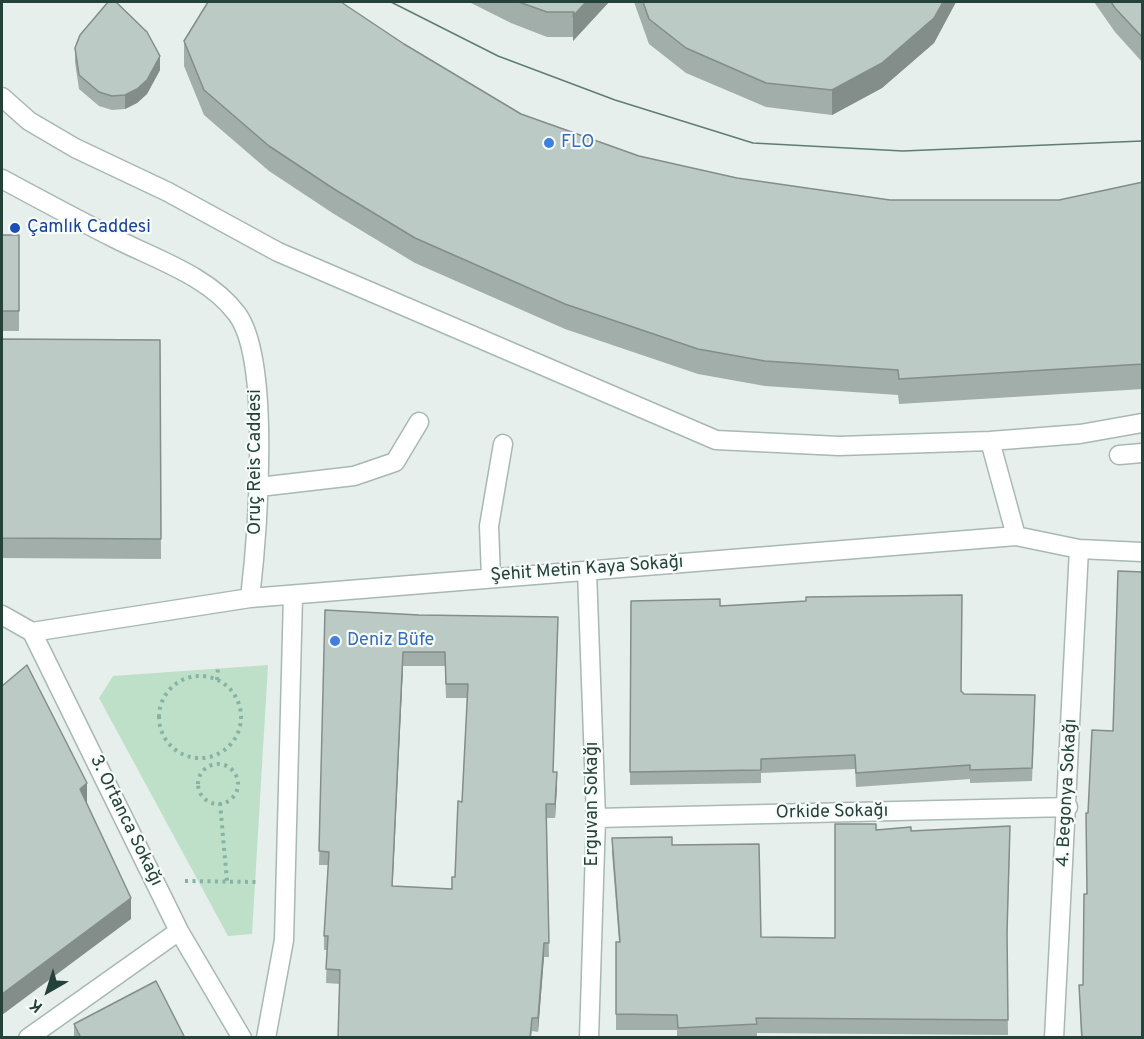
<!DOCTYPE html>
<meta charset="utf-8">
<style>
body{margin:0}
#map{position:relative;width:1144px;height:1039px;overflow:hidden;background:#e6efeb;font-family:Overpass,sans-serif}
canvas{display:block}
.frame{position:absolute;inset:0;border:3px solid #24423a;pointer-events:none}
.north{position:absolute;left:18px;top:961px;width:60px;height:60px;-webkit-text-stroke:4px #f7fbf9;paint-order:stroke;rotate:219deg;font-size:16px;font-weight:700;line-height:24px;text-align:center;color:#24423a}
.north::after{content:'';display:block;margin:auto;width:21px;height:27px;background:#24423a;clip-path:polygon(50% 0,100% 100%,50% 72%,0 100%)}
</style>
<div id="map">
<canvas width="1144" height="1039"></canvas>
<div class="frame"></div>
<div class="north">K</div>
</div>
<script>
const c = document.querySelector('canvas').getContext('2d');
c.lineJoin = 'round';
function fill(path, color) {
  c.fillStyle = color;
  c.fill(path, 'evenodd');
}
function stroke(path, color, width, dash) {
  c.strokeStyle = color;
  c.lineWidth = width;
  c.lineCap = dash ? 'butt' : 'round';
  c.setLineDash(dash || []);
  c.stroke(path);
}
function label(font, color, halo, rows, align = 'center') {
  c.font = font + ' Overpass,sans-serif';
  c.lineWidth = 4.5;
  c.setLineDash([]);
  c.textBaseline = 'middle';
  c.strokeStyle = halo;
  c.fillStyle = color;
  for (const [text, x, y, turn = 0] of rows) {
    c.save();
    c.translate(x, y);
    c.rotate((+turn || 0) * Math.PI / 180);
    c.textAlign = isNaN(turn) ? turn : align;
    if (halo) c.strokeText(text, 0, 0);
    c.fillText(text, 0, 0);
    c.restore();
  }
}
fill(new Path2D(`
 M 268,665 L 252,934 L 228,936 L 99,698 L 113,676 Z`), '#bfe0c8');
const minor = new Path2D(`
 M 2,97 L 29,121 L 75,148 L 168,192 L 278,252 L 716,440 L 839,446 L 990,441 L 1080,434 L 1142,423
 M 2,179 C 39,199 76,219 114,238 C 155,259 209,276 237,314 C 272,361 257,539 250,598
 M 990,441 L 1016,536
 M 1119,455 L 1142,453
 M 259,487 L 354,476 L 395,462 L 419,422
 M 587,571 L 596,818 L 589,1038
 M 491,577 L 489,526 L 503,444
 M 2,615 L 32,632 L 179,931 L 242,1038
 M 32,632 L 250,598 L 1016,536 L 1079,549 L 1142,552
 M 596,818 L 1068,807
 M 28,1038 L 179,931
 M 266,1038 L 284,940 L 293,596
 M 1054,1038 L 1079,549`);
stroke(minor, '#a8b8b2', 21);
stroke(new Path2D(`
 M159 717a41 41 0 1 1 82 0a41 41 0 1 1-82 0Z
 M 217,680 L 218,668
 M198 784a20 20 0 1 1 40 0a20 20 0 1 1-40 0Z
 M 220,803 L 227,881
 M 185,881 L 256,882`), '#86b3a5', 4, [3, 4.5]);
stroke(minor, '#fff', 18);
stroke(new Path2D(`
 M 391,2 L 498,56 L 615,100 L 753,143 L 903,151 L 1142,141`), '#5f7d75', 1.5);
fill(new Path2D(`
 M 469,2 L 609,2 L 573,41 L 573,37 L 547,37 L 511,23 Z
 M 634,2 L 956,2 L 934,43 L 882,88 L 832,115 L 766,107 L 686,73 L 649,44 Z
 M 1094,2 L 1143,2 L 1143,63 L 1115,32 Z
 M 184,41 L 404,44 L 521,114 L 639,156 L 737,178 L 890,200 L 1059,200 L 1143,182 L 1143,389 L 899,404 L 898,395 L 765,386 L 698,374 L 565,329 L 415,263 L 334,214 L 269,171 L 204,115 L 184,66 Z
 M 75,48 L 160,70 L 147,94 L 137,103 L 125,109 L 112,110 L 99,106 L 79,89 L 75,62 Z
 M 2,235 L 19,235 L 19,331 L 2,331 Z
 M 2,339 L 160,340 L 161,559 L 2,558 Z
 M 631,601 L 720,606 L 962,691 L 964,694 L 1035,709 L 1032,781 L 970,783 L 970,779 L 856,787 L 855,769 L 761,773 L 761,783 L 630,785 Z
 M 325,610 L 558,631 L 553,772 L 557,786 L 555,818 L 546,818 L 549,957 L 544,957 L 538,1032 L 532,1031 L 531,1038 L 338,1038 L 340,984 L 326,983 L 327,950 L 324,950 L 324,936 L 328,865 L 319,865 ZM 403,666 L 445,666 L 446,698 L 467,698 L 462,802 L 455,877 L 452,889 L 392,886 Z
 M 1113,731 L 1143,1038 L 1081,1038 L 1079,985 L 1083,985 L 1087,894 L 1088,813 Z
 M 876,830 L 911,831 L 1010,841 L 1007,943 L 1008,1035 L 757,1033 L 757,1038 L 677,1038 L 677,1030 L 616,1030 L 616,942 L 619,942 L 612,853 L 612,838 L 672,845 L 761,937 L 835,938 Z
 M 74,1024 L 185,1038 L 74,1038 Z`), '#a1aea9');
fill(new Path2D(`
 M 586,2 L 609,2 L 573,41 L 573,16 Z
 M 943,2 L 956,2 L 934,43 L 882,88 L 832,115 L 832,90 Z
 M 160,56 L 160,70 L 147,94 L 137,103 L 125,109 L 125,95 Z
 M 403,652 L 403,666 L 392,900 L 392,886 Z
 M 557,772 L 557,786 L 555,818 L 555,804 Z
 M 87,783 L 87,804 L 80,789 Z
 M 131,898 L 131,919 L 2,1015 L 2,994 Z
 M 544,943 L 544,957 L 538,1032 L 538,1018 Z`), '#838d89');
const building = new Path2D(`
 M 108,2 L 116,2 L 147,32 L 160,56 L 147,80 L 137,89 L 125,95 L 112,96 L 99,92 L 79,75 L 75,48 L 80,35 Z
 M 208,2 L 341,2 L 404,44 L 521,114 L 639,156 L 737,178 L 890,200 L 1059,200 L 1143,182 L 1143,364 L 899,379 L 898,370 L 765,361 L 698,349 L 565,304 L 415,238 L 334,189 L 269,146 L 204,90 L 184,41 Z
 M 519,2 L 586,2 L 573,16 L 574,12 L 547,12 Z
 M 643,2 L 943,2 L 934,18 L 882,63 L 832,90 L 766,83 L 686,48 L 649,19 Z
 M 1111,2 L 1143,2 L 1143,38 L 1115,8 Z
 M 2,235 L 19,235 L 19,311 L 2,311 Z
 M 2,339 L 160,340 L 161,539 L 2,538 Z
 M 1118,571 L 1143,572 L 1143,1038 L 1082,1038 L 1079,985 L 1083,985 L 1084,894 L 1087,894 L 1086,813 L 1088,813 L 1092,730 L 1113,731 Z
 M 962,595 L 961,691 L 964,694 L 1035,695 L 1032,768 L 970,770 L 970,765 L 856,773 L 855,755 L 761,759 L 761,770 L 630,772 L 631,601 L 720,599 L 720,606 L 806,601 L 806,597 Z
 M 325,610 L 419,615 L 558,617 L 553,772 L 557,772 L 555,804 L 546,804 L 549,943 L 544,943 L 538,1018 L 532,1018 L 530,1038 L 338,1038 L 340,970 L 326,969 L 328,936 L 324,936 L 329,852 L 319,851 ZM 403,652 L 445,652 L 446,684 L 468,684 L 462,802 L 458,801 L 455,877 L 452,877 L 452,889 L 392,886 Z
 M 27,665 L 87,783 L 80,789 L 131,898 L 2,994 L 2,686 Z
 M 835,824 L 876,824 L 876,830 L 911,827 L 911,831 L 1010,826 L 1007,932 L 1008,1020 L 756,1018 L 757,1024 L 678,1028 L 677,1015 L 616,1014 L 616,942 L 620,942 L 612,838 L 672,837 L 672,845 L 759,844 L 761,937 L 835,938 Z
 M 156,981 L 185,1038 L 81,1038 L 74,1024 Z`);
fill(building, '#bbcac4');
stroke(building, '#838d89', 1.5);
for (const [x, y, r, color] of [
 [549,143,6,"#3f7fe0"],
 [15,228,6,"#1a4fb4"],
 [335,641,6,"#3f7fe0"]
]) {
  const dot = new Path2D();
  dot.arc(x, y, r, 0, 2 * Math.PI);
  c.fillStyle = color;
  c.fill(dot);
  stroke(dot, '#f7fbf9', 2);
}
label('18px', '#366cbe', '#f7fbf9', [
 ["FLO",561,143],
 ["Deniz Büfe",347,641]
], 'left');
label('18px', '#164399', '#f7fbf9', [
 ["Çamlık Caddesi",27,228]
], 'left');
label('18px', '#24423a', '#f7fbf9', [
 ["Oruç Reis Caddesi",256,462,-90],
 ["Şehit Metin Kaya Sokağı",587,570,-4],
 ["4. Begonya Sokağı",1068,793,-87],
 ["Erguvan Sokağı",593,804,-90],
 ["Orkide Sokağı",832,813,-1],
 ["3. Ortanca Sokağı",125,821,64]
]);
</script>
